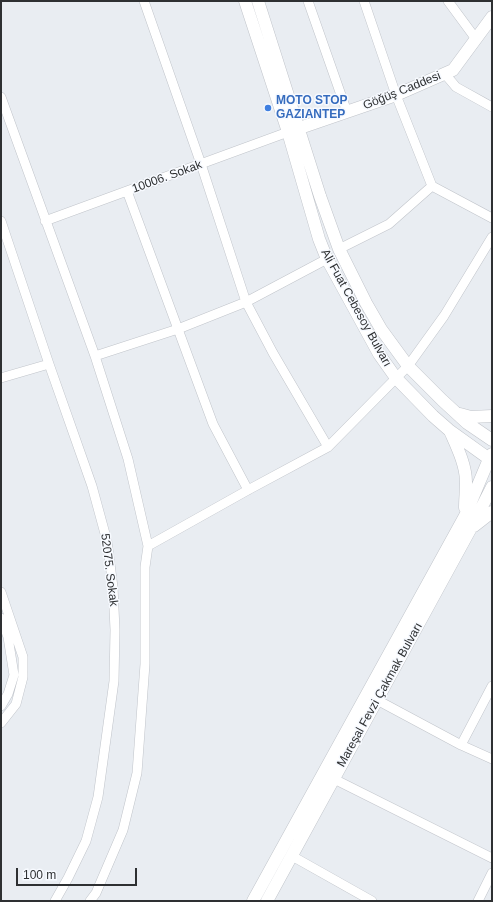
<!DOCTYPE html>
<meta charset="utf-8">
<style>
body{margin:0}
#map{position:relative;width:493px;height:902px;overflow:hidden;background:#e9edf2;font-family:Helvetica,sans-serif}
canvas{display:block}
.frame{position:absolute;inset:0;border:2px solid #2e3032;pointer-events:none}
.scale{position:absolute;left:16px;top:868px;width:121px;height:18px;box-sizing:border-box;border:2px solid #2e3032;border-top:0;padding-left:5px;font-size:12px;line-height:14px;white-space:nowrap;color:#2e3032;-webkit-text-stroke:3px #f7faff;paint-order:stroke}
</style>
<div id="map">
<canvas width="493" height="902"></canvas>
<div class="frame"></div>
<div class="scale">100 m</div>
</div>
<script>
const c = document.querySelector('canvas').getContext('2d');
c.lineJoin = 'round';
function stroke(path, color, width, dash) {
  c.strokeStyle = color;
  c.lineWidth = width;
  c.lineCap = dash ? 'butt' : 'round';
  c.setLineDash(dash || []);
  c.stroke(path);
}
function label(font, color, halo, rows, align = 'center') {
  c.font = font + ' Helvetica,sans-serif';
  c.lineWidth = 3;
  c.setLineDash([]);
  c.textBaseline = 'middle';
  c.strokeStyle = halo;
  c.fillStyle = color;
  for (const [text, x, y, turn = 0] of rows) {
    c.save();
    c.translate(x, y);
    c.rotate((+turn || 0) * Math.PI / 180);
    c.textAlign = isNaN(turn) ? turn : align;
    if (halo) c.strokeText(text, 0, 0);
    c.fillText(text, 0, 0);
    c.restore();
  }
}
const minor = new Path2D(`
 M 144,1 L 201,164 L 246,302 L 273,353 L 328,447
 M 308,1 L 347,112
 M 364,1 L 396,95 L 432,186 L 492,218
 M 448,1 L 476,39
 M 445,74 L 456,87 L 492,107
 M 1,97 L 95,356 L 128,459 L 148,546 L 145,567 L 145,664 L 137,773 L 123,830 L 96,893 L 90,901
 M 127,191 L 213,424 L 248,490
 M 1,221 L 49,364 L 92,486 L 107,541 L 113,587 L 115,630 L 114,681 L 98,797 L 86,841 L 68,878 L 55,901
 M 45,221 L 288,132
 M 339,249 L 389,224 L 432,186
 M 95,356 L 178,329 L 246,302 L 327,259
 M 1,378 L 49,364
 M 148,546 L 248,490 L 328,447 L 408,366 L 444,316 L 492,237
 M 1,592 L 23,657 L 23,677 L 16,704 L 1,723
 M 1,618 L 8,637 L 14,675 L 8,694 L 1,706
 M 377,700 L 461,745 L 492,759
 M 461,745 L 492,686
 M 334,779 L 492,858
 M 292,856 L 372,901
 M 478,901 L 492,873`);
const major = new Path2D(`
 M 245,1 L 288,132 L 319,239 L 327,259 L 379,354 L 396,378 L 433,416 L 449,430 L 492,461
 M 258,1 L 320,196 L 339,249 L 366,303 L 381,329 L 408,366 L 442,400 L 467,423 L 492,440
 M 291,131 L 396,95 L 453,70 L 492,17
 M 460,414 L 471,417 L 492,416
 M 450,431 C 457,447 466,465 466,482 C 466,491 465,499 465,508
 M 474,526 L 492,512
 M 253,901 L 465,516 L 489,459 L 492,454
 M 267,901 L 471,528 L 492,487`);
stroke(minor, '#c0c4ca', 10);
stroke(major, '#c0c4ca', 13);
stroke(minor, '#fff', 9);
stroke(major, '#fff', 12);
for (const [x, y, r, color] of [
 [268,108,4,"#3f7fe0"]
]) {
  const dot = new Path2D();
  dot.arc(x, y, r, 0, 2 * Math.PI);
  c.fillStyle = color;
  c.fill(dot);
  stroke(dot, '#f7faff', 1.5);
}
label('12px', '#2e3032', '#f7faff', [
 ["Göğüş Caddesi",402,91,-22],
 ["10006. Sokak",167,177,-20],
 ["Ali Fuat Cebesoy Bulvarı",356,308,61],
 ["52075. Sokak",109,570,83],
 ["Mareşal Fevzi Çakmak Bulvarı",380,695,-61]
]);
label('bold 12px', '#366cbe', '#f7faff', [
 ["MOTO STOP",276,101],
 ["GAZIANTEP",276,115]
], 'left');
</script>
